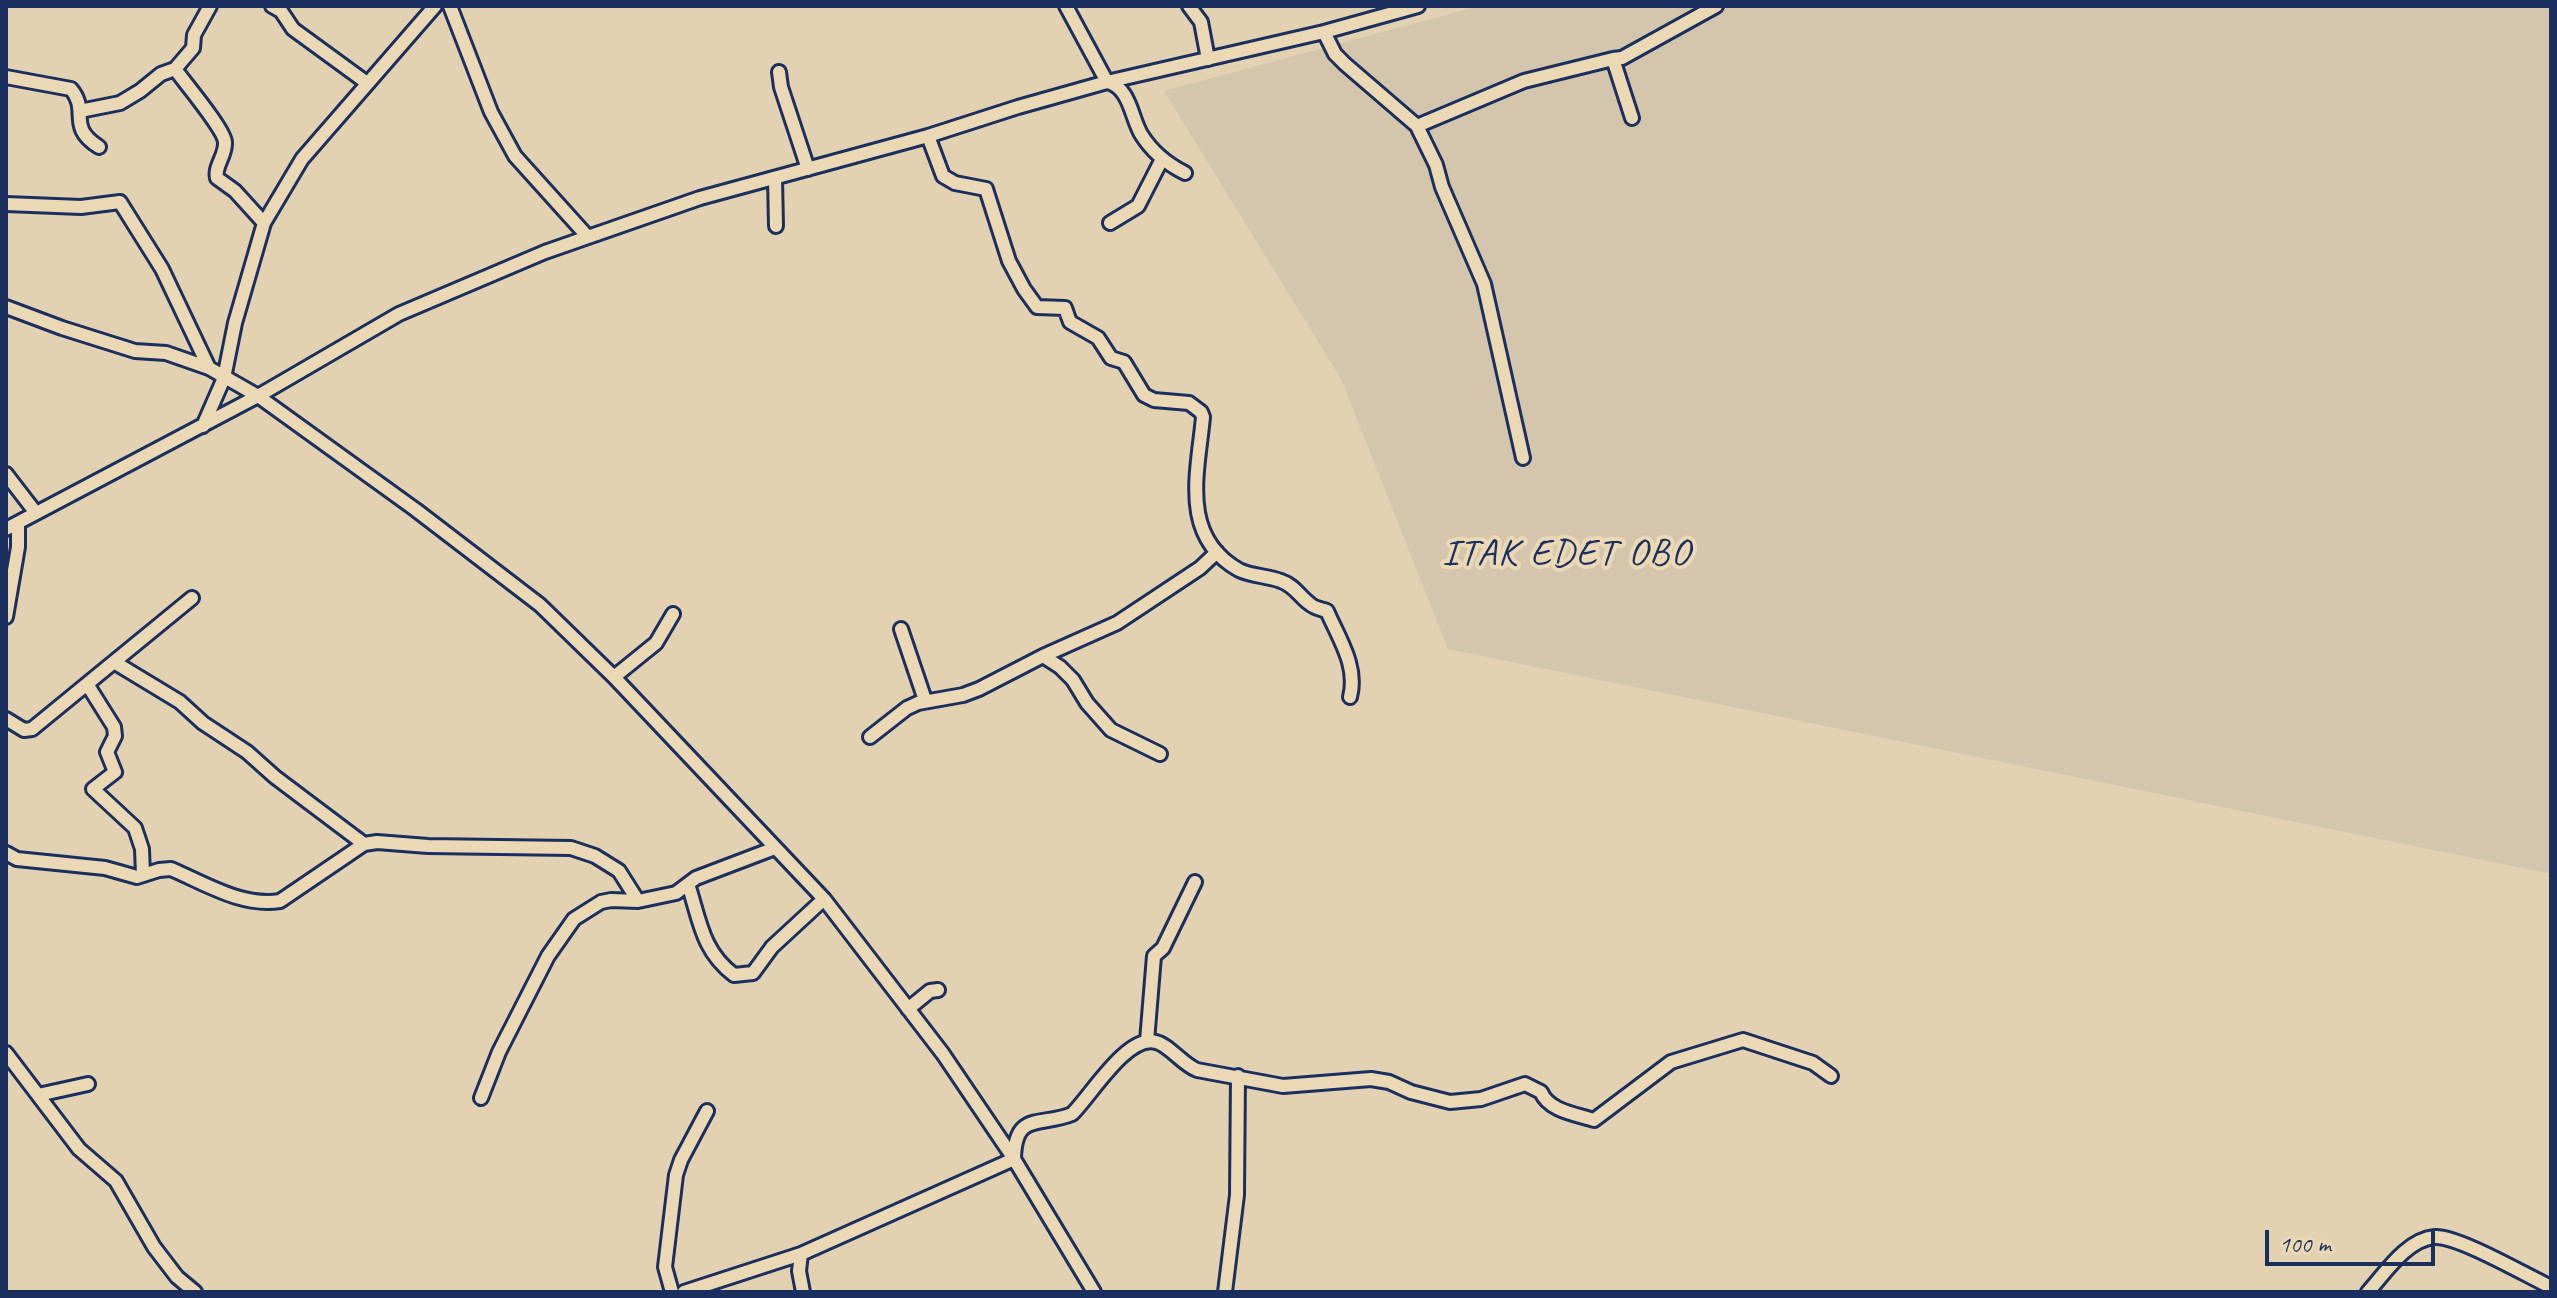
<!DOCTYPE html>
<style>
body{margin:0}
#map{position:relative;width:2557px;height:1298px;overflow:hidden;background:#e3d2b2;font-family:Caveat,sans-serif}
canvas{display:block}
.frame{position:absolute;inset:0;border:8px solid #1b2f5e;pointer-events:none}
.scale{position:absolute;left:2265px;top:1230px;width:170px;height:36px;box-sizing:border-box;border:4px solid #1b2f5e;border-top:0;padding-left:10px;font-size:24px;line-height:28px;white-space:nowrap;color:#1b2f5e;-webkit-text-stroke:6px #ebd9b6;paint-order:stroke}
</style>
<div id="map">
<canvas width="2557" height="1298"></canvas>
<div class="frame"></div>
<div class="scale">100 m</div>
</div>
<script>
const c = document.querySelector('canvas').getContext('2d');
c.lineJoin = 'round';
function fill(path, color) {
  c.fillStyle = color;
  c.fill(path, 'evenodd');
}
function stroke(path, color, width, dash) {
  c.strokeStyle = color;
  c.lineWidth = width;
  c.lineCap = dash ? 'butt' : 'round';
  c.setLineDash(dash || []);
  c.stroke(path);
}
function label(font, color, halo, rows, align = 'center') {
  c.font = font + ' Caveat,sans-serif';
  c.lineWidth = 8;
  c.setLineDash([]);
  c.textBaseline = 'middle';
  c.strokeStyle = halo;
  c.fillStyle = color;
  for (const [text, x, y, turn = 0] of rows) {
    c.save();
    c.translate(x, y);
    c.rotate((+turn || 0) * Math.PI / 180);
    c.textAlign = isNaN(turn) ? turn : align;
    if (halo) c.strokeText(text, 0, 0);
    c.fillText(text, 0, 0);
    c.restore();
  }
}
fill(new Path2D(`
 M 1479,6 L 2551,6 L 2551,874 L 1448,649 L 1341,379 L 1164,91 Z`), '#d4c6ac');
const minor = new Path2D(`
 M 272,6 L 281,11 L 293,29 L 367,83
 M 450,6 L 491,112 L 515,156 L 588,237
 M 1066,6 L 1107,82 C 1130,87 1131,117 1141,134 C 1152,152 1167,164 1185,173
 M 1189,6 L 1201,22 L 1208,59
 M 1324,32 L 1335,54 L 1345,64 L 1417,126 L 1436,165 L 1442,187 L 1484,284 L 1523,458
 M 1613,59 L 1622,58 L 1716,6
 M 175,69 C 185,83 224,129 225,142 C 226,156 214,166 217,178 L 235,191 L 264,223
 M 779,72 L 781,87 L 808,169
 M 6,77 L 71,89 C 90,112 66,126 99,147
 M 80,111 L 120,103 L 140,91 L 161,74 L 175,69 L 193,48 L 194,35 L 210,6
 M 1417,126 L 1524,81 L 1613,59 L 1632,118
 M 928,136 L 943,176 L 955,183 L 986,189 L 1009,261 L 1024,289 L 1037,307 L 1065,308 L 1070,322 L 1098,338 L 1111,358 L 1124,362 L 1144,395 L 1154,400 L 1189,403 L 1201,412 L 1203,417 C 1198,472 1179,536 1239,570 C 1251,576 1268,576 1281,581 C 1295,586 1299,596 1310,604 C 1314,608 1321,609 1327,611 C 1339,639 1358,666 1350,697
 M 775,178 L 776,226
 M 6,204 L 81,207 L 120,202 L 162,269 L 209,368
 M 1110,223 L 1138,206 L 1162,159
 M 6,307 L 62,328 L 135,351 L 166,353 L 209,368 L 258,396 L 416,510 L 540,605 L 614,677 L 824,899 L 943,1054 L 1014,1159 L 1094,1292
 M 203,426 L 224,378 L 235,323 L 264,223 L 302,159 L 435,6
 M 6,474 L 36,513
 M 6,529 L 258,396 L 399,314 L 545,252 L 700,198 L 928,136 L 1018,107 L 1107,82 L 1324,32 L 1418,6
 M 6,617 L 18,547 L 18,523
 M 901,629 L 925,700
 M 1043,656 L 1060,667 L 1073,680 L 1087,703 L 1111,730 L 1160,754
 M 114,662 L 180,702 L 203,723 L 247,752 L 275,777 L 364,844
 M 614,677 L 656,643 L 673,614
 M 87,684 L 114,727 L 115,736 L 107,752 L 115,772 L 93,789 L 135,828 L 142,849 L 143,875
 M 6,719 L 24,730 L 32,729 L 192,598
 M 870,737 L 907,708 L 918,703 L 963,695 L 979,689 L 1043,656 L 1117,623 L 1200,568 L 1217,552
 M 6,853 L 17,859 L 105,868 L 137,877 L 159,870 L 171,869 C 206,884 242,907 280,901 L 364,844 L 377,842 L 428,846 L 571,848 L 595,856 L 619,871 L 638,901
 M 688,884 C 700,921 702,951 734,975 L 753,973 L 772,947 L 824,899
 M 908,1009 L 930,991 L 938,990
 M 1147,1041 L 1154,956 L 1163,948 L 1195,882
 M 6,1053 L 79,1149 L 116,1181 L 154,1247 L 177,1277 L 195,1292
 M 38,1095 L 88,1084
 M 481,1098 L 499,1052 L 548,956 L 574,919 L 601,902 L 611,900 L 638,901 L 676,893 L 696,878 L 775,848
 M 801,1254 L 799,1271 L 803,1292
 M 672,1292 L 665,1267 L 676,1175 L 681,1160 L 707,1111
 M 684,1292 L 801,1254 L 1014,1159 C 1015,1111 1040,1127 1072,1114 C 1090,1097 1127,1034 1156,1042 C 1169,1045 1182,1064 1197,1070 L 1283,1086 L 1371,1079 L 1389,1082 L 1411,1092 L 1450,1102 L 1481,1099 L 1525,1084 L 1541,1092 C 1549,1111 1575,1114 1594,1120 L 1671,1062 L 1743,1040 L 1813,1063 L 1831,1076
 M 1225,1292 L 1237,1195 L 1238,1076
 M 2368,1292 C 2385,1273 2407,1239 2435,1237 C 2459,1236 2527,1276 2551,1287`);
stroke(minor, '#1b2f5e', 18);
stroke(minor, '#ebd9b6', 12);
c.letterSpacing = '2px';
label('38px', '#1b2f5e', '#ebd9b6', [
 ["ITAK EDET OBO",1567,554]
]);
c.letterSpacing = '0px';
</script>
